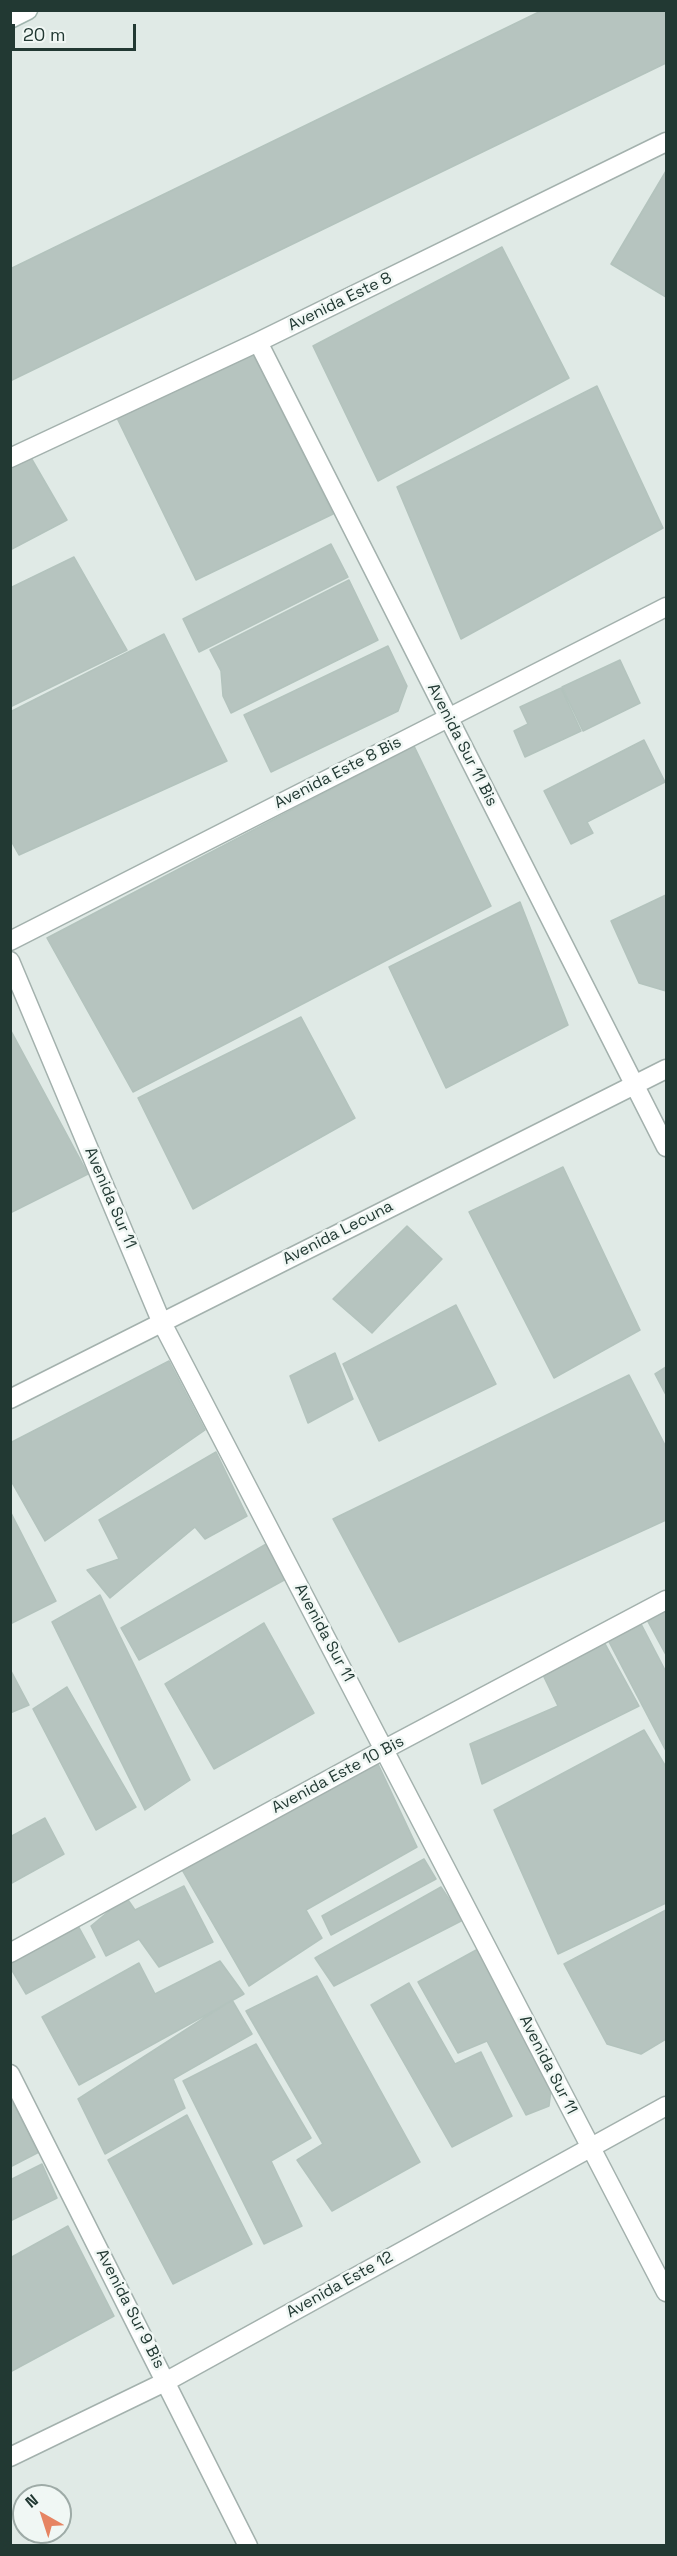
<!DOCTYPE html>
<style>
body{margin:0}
#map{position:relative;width:677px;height:2556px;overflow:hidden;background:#e0eae6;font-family:"Space Grotesk",sans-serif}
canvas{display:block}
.frame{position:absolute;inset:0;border:12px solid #223933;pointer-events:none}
.north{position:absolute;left:12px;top:2484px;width:60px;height:60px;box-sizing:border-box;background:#f0f7f4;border:2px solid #9eaba7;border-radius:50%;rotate:321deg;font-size:16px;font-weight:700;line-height:24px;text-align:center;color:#223933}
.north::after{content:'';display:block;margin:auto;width:21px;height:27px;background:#e68462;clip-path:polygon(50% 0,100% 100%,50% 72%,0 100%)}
.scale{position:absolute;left:12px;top:24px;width:124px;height:27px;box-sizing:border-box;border:3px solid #223933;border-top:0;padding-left:8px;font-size:18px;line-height:21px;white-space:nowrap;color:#223933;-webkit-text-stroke:4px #f0f7f4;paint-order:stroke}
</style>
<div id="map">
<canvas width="677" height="2556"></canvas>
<div class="frame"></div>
<div class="north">N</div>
<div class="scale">20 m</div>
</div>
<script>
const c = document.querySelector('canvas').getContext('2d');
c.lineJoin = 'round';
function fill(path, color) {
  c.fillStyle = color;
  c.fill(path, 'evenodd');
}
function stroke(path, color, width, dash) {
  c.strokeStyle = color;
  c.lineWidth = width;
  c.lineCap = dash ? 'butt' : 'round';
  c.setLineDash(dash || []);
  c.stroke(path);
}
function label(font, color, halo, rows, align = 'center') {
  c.font = font + ' "Space Grotesk",sans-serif';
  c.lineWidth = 5;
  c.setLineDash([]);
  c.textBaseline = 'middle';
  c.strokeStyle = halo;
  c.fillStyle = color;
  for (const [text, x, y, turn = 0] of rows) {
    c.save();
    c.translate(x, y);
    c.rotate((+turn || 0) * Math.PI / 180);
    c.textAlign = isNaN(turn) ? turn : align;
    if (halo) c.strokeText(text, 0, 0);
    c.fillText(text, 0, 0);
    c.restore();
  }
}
const building = new Path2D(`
 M 543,10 L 666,10 L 666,63 L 10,381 L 10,269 Z
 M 666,171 L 666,297 L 611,264 Z
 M 502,247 L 569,378 L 378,481 L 313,346 Z
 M 254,354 L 333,514 L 196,580 L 117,418 Z
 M 597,386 L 663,528 L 461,639 L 397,487 Z
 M 30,456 L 67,520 L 10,550 L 10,465 Z
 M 331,544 L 348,577 L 199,652 L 183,619 Z
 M 74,557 L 127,650 L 10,707 L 10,588 Z
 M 349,580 L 378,640 L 231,713 L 223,696 L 221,671 L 210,650 Z
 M 164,634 L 227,761 L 19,855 L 10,839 L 10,712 Z
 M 388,646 L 407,686 L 398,711 L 271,772 L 244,715 Z
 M 620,660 L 640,703 L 583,731 L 562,687 Z
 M 561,688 L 581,731 L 525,757 L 514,731 L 528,724 L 520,707 Z
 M 644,740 L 665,782 L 587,822 L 593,833 L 571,844 L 544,791 Z
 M 414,746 L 491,906 L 133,1092 L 47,938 Z
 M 666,895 L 666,991 L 639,983 L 611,921 Z
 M 520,902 L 568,1025 L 446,1088 L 389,967 Z
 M 301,1017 L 355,1118 L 193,1209 L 138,1098 Z
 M 10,1029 L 88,1174 L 10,1213 Z
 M 563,1167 L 640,1330 L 554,1378 L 469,1212 Z
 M 407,1226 L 442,1259 L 372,1333 L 333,1299 Z
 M 456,1305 L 496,1384 L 379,1441 L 343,1364 Z
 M 335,1353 L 353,1399 L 308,1423 L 290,1376 Z
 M 169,1361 L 205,1430 L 45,1541 L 10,1479 L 10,1443 Z
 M 666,1367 L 666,1395 L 655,1374 Z
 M 629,1375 L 666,1447 L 666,1520 L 399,1642 L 333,1519 Z
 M 216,1452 L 247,1516 L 205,1539 L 195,1527 L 110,1598 L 87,1570 L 119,1559 L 99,1520 Z
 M 10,1511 L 56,1601 L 10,1624 Z
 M 268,1543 L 286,1579 L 139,1660 L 121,1628 Z
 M 100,1595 L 190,1780 L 145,1810 L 52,1622 Z
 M 666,1607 L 666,1655 L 646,1618 Z
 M 639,1620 L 666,1672 L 666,1751 L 607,1638 Z
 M 264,1623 L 314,1713 L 214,1769 L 165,1684 Z
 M 603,1640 L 639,1706 L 482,1784 L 470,1744 L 558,1706 L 543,1675 Z
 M 10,1669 L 29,1705 L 10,1713 Z
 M 67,1687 L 136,1807 L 96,1830 L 33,1709 Z
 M 644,1730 L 666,1767 L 666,1903 L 558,1954 L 494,1810 Z
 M 378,1764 L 417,1847 L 306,1910 L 322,1938 L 249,1986 L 181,1868 Z
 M 45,1818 L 64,1854 L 10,1884 L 10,1837 Z
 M 424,1859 L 436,1879 L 331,1935 L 322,1916 Z
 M 184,1886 L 213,1942 L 159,1967 L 139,1939 L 106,1956 L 91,1926 L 126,1897 L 135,1910 Z
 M 441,1887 L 463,1920 L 334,1986 L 315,1958 Z
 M 666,1910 L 666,2039 L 641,2054 L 607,2044 L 564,1964 Z
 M 76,1922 L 95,1957 L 26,1994 L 10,1967 L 10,1960 Z
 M 478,1949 L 551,2090 L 549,2106 L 526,2115 L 487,2041 L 458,2053 L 418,1982 Z
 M 220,1961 L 244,1994 L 79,2085 L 42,2017 L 139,1963 L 155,1994 Z
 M 317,1976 L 420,2162 L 332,2211 L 297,2160 L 323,2144 L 246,2011 Z
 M 409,1983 L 455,2064 L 481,2052 L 512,2116 L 452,2147 L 371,2005 Z
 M 232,2000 L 252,2034 L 173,2079 L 185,2108 L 105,2154 L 78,2099 Z
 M 256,2044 L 311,2138 L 271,2161 L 302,2226 L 264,2244 L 183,2081 Z
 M 10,2099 L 41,2151 L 10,2167 Z
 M 187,2115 L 252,2244 L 173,2284 L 108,2160 Z
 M 42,2164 L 57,2198 L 10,2221 L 10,2180 Z
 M 68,2226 L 114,2316 L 10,2372 L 10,2258 Z`);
fill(building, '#b6c4bf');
stroke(building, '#b3c3bd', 1.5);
const street = new Path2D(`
 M 258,342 L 666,1147
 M 10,458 L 258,342 L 666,142
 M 10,941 L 666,607
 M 10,961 L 161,1321 L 666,2292
 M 10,1399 L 666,1069
 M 10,1953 L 385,1749 L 666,1600
 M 10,2074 L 248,2546
 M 10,2457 L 167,2381 L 666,2106`);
const secondary = new Path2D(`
 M 10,19 L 28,10`);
stroke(street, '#a3b1ad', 21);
stroke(secondary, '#a0b5ae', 21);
stroke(street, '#fff', 18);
stroke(secondary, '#fff', 18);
label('16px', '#223933', '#f0f7f4', [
 ["Avenida Este 8",340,302,-26],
 ["Avenida Sur 11 Bis",462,745,63],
 ["Avenida Este 8 Bis",338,773,-27],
 ["Avenida Sur 11",110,1198,67],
 ["Avenida Lecuna",338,1233,-27],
 ["Avenida Sur 11",324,1633,62],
 ["Avenida Este 10 Bis",338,1775,-28],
 ["Avenida Sur 11",548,2065,63],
 ["Avenida Este 12",340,2285,-29],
 ["Avenida Sur 9 Bis",130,2309,63]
]);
</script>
